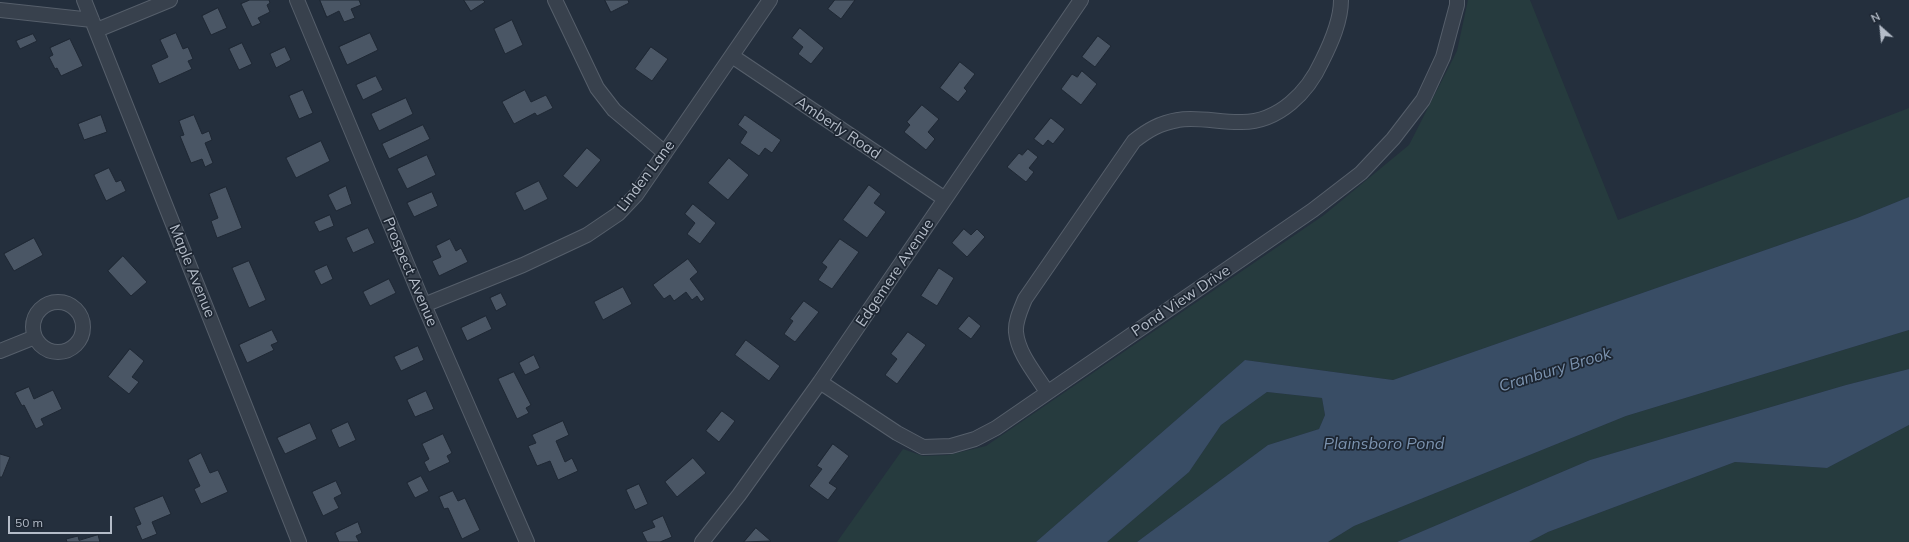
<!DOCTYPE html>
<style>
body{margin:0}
#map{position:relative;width:1909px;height:542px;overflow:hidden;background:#242f3d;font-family:Mulish,sans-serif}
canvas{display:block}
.north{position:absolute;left:1861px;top:8px;width:40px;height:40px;-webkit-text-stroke:3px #1d2632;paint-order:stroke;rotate:333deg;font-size:11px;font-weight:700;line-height:16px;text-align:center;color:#b4bcc8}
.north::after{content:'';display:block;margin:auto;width:14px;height:18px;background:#b4bcc8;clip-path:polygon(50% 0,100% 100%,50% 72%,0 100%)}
.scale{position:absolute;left:8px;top:516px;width:104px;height:18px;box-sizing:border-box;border:2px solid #b4bcc8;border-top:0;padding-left:5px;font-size:12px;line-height:14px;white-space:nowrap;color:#b4bcc8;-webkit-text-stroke:3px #1d2632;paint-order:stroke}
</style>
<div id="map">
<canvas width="1909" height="542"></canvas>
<div class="north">N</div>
<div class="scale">50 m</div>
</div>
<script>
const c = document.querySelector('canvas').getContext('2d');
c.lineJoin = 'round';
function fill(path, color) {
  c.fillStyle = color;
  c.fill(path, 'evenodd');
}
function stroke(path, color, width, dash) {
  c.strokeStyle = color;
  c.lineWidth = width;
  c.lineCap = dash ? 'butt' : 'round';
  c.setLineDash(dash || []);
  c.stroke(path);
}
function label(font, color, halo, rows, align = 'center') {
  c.font = font + ' Mulish,sans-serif';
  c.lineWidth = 3.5;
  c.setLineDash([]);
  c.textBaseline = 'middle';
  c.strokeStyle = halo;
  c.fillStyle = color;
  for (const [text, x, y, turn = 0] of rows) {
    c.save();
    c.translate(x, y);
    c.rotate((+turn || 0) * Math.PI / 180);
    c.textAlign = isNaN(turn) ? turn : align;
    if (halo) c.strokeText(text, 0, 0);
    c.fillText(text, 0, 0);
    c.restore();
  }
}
fill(new Path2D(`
 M 1468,0 L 1530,0 L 1618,220 L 1909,108 L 1909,197 L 1857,218 L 1393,380 L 1245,360 L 1036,542 L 837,542 L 903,449 L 923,456 L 948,455 L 986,446 L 1324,215 L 1409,145 L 1457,51 Z
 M 1909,330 L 1909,369 L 1846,385 L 1590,460 L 1397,542 L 1328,542 L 1354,526 L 1626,416 Z
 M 1267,392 L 1322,398 L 1325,415 L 1319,429 L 1268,445 L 1137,542 L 1107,542 L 1189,472 L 1221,425 Z
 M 1909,425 L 1909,542 L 1529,542 L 1548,532 L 1735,462 L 1827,468 Z`), '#263b3e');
fill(new Path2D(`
 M 1909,197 L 1909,330 L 1626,416 L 1354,526 L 1328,542 L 1137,542 L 1268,445 L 1319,429 L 1325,415 L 1322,398 L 1267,392 L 1221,425 L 1189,472 L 1107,542 L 1036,542 L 1245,360 L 1393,380 L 1857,218 Z
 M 1909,369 L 1909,425 L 1827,468 L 1735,462 L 1548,532 L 1529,542 L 1397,542 L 1590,460 L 1846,385 Z`), '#394d65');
const building = new Path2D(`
 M 250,0 L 269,0 L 270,3 L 267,5 L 270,12 L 258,18 L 261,23 L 252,27 L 241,4 Z
 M 320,0 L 359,0 L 361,5 L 351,9 L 355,18 L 344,22 L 339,11 L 327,17 Z
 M 464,0 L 483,0 L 485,2 L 471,11 Z
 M 605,0 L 628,0 L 629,3 L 611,12 Z
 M 835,0 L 855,0 L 841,19 L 828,9 Z
 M 218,8 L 227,28 L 211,35 L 202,16 Z
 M 512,20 L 523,45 L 505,54 L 494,29 Z
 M 800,28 L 824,48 L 811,64 L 798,54 L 803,47 L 792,38 Z
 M 176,33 L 183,49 L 188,47 L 193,59 L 188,61 L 192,69 L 159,84 L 151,65 L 168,57 L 160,40 Z
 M 370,33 L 378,50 L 347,65 L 339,47 Z
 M 33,34 L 37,41 L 20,49 L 16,41 Z
 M 1098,36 L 1111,46 L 1095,67 L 1082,57 Z
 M 70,39 L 83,66 L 61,76 L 57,68 L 55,69 L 49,57 L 53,55 L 50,48 Z
 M 242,43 L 252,64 L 239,70 L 229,49 Z
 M 285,47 L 291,60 L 276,68 L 270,54 Z
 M 651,47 L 668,59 L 652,81 L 635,69 Z
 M 960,62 L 975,74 L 964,88 L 967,91 L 958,102 L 940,88 Z
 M 1082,71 L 1097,84 L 1081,105 L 1061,89 L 1072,74 L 1077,77 Z
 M 376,76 L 383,90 L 363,100 L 356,85 Z
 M 303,90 L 313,113 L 299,119 L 289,96 Z
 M 525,90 L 531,102 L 546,95 L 553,108 L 537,116 L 535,113 L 514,124 L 502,102 Z
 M 406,98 L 413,114 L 379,131 L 371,114 Z
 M 922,105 L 939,119 L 928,132 L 935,139 L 926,150 L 904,132 L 910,125 L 907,122 Z
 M 101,115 L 107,132 L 84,140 L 78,124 Z
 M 194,115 L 202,134 L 209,131 L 212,140 L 205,143 L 213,163 L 205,167 L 202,159 L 191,163 L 180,136 L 184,135 L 179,121 Z
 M 745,115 L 781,140 L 772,153 L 765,148 L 759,156 L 740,143 L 747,132 L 738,125 Z
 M 1051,118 L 1065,129 L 1053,144 L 1048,140 L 1043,146 L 1034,139 Z
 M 423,125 L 430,139 L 389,159 L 382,144 Z
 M 321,141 L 330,161 L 296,178 L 286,158 Z
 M 587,148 L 601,160 L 577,188 L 563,176 Z
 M 1028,149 L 1038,157 L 1029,168 L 1034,172 L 1026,182 L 1007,167 L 1019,153 L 1022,155 Z
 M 427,155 L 436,175 L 407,189 L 397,169 Z
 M 729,158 L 749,175 L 728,200 L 708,183 Z
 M 109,168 L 116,182 L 121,180 L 126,191 L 106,201 L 94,175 Z
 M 539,181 L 548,199 L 524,211 L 515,193 Z
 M 869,185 L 881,194 L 874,203 L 886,212 L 867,238 L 843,220 Z
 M 346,186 L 352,204 L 336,211 L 328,195 Z
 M 226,187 L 242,228 L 217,238 L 211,221 L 218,218 L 209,194 Z
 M 432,192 L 438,206 L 414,217 L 407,203 Z
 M 693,204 L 716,223 L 700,244 L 687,234 L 695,223 L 685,214 Z
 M 330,215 L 334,226 L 319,232 L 314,222 Z
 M 368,228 L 375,243 L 353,253 L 346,238 Z
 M 964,229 L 971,235 L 977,229 L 985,237 L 967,257 L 952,243 Z
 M 34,238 L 43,255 L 14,271 L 4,254 Z
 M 450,239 L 456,251 L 461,248 L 468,262 L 439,276 L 432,261 L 441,257 L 436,246 Z
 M 840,239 L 859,252 L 832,289 L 818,280 L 827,267 L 822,263 Z
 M 123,256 L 147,282 L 131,296 L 108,271 Z
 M 688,259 L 698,272 L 690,279 L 705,299 L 701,302 L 697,296 L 692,300 L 686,292 L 674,301 L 670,295 L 664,299 L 653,285 Z
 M 249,261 L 266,300 L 249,308 L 232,268 Z
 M 327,265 L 333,279 L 321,285 L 314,271 Z
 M 939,268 L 954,278 L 937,306 L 921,296 Z
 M 389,279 L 396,293 L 370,306 L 363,292 Z
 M 623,287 L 632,304 L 603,320 L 594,302 Z
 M 501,293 L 507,305 L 496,311 L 490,298 Z
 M 804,301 L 819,312 L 795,342 L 784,334 L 793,321 L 790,319 Z
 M 486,316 L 492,329 L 467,341 L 461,328 Z
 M 969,316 L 981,326 L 971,339 L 958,329 Z
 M 272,330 L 278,342 L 271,345 L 274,350 L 247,363 L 239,345 Z
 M 908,332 L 926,345 L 897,384 L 885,375 L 897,359 L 891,354 Z
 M 746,340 L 780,366 L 769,381 L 735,355 Z
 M 418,346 L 424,360 L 401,371 L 394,357 Z
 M 130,349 L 144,361 L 132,377 L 139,382 L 129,394 L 108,377 Z
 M 534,355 L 540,368 L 525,375 L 519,363 Z
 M 514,372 L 531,405 L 526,408 L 529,413 L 517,419 L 498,379 Z
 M 29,387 L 34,399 L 53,390 L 62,409 L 41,419 L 44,425 L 36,429 L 24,405 L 22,406 L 15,393 Z
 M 426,391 L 434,409 L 415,417 L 407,400 Z
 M 722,411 L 735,421 L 719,442 L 706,431 Z
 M 563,421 L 569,435 L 556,441 L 565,462 L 572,458 L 578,471 L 558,480 L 550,461 L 537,466 L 528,446 L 536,443 L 532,435 Z
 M 348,422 L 356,440 L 339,448 L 331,430 Z
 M 310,423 L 317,439 L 285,454 L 277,438 Z
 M 443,434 L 452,453 L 447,456 L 450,462 L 429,472 L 424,462 L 429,459 L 422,444 Z
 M 833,444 L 849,456 L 829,483 L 837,488 L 828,500 L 809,486 L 822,469 L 817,466 Z
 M 201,453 L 210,473 L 218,470 L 228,492 L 201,504 L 194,489 L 200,486 L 188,460 Z
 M 0,454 L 10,457 L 2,477 L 0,477 Z
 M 693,458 L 706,473 L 677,497 L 665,482 Z
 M 421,476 L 429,491 L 415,498 L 407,483 Z
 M 336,481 L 342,494 L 334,498 L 339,508 L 323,516 L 312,492 Z
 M 639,484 L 648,504 L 635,510 L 626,490 Z
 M 453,491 L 458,501 L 465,498 L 480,530 L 462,539 L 448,508 L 444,509 L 439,497 Z
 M 163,496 L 171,514 L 152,522 L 157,534 L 142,540 L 136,526 L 141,524 L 134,508 Z
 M 663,516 L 672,537 L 660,542 L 647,542 L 642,532 L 655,527 L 652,521 Z
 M 358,522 L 362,533 L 356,536 L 359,542 L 339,542 L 335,533 Z
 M 756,528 L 771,541 L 744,542 Z
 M 98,535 L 100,542 L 67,542 L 66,539 L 78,536 L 79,540 Z`);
fill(building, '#4a5665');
stroke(building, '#1f2834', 1);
const street = new Path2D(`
 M 84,0 L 299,542
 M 297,0 L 424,305 L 527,542
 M 555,0 L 597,88 L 614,110 L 665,153
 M 0,10 L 92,20
 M 97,30 L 170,0
 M 732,56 L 945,199
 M33 327a25 25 0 1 1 50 0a25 25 0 1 1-50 0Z
 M 424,305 L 523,265 L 587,235 L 618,214 L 636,195 L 770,0
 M 0,351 L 35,337
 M 820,382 L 897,433 L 923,447 L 951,446 L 975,439 L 996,428 L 1313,210 L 1361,173 L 1393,139 L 1423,100 L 1443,57 L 1457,5 L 1457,0
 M 1047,392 C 1036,374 1018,354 1016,332 C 1015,321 1021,309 1025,299 L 1134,141 C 1148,130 1160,123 1178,120 C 1195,116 1223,123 1242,122 C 1279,122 1308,92 1322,61 C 1331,43 1341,21 1341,0
 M 702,542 L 739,495 L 820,382 L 1081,0`);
stroke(street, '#565f6b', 16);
stroke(street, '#38414d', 14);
label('15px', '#b4bcc8', '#1d2632', [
 ["Amberly Road",838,128,34],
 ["Linden Lane",646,176,-53],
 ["Maple Avenue",192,271,68],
 ["Prospect Avenue",410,272,67],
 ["Edgemere Avenue",895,273,-56],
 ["Pond View Drive",1181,301,-34]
]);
label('italic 16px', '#7c93af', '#1d2632', [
 ["Cranbury Brook",1555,370,-17],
 ["Plainsboro Pond",1384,444]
]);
</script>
